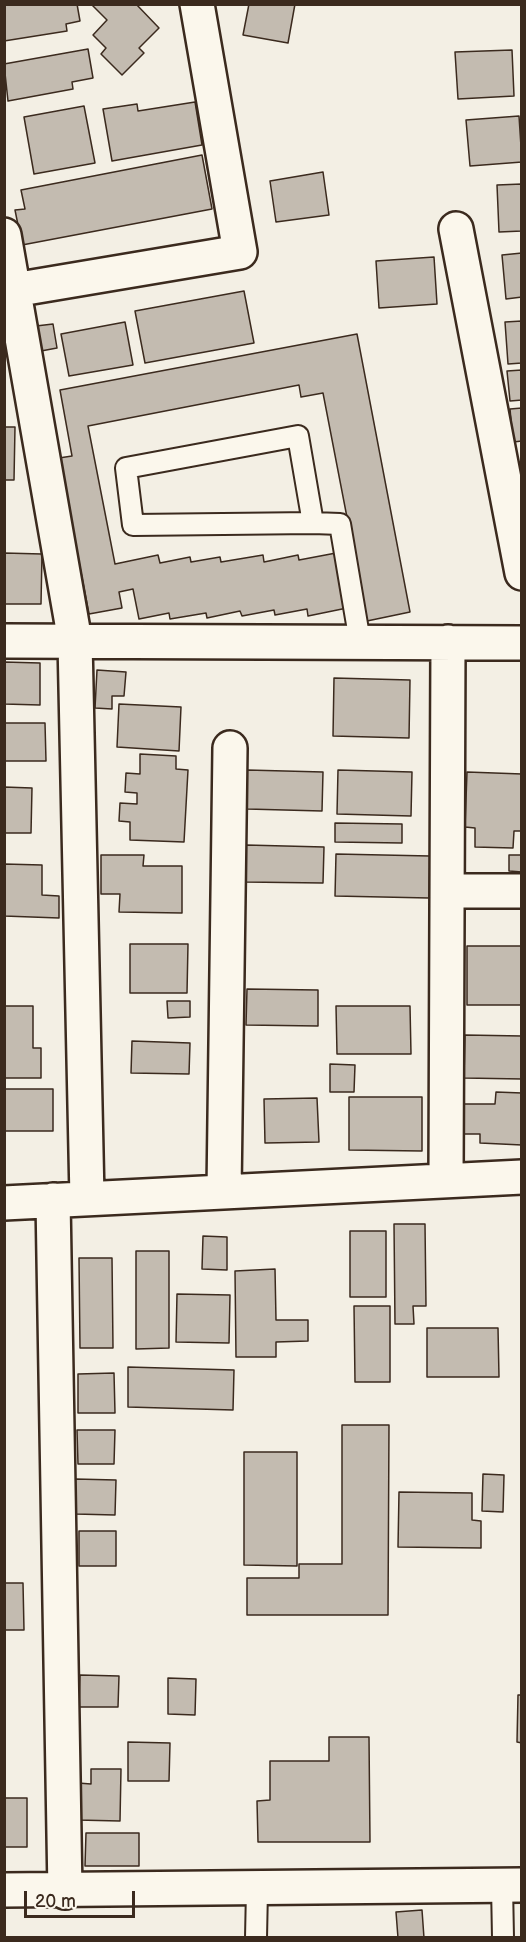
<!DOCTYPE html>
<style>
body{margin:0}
#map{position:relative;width:526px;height:1942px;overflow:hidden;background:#f3efe4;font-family:"Balsamiq Sans",sans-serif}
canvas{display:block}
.frame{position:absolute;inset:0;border:6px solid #3b2a1e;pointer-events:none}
.scale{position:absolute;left:24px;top:1891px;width:111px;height:27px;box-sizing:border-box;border:3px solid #3b2a1e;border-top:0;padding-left:8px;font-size:18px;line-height:21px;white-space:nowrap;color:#3b2a1e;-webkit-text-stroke:4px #fbf7ec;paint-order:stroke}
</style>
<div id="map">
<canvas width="526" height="1942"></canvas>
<div class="frame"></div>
<div class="scale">20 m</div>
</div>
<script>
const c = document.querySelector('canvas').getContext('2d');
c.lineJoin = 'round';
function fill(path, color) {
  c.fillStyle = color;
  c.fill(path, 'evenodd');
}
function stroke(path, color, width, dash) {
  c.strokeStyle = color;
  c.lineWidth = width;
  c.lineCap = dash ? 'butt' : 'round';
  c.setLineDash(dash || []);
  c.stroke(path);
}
const building = new Path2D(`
 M 77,4 L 80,21 L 66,24 L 67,31 L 4,41 L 4,5 Z
 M 91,4 L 136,4 L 159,28 L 139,48 L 144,53 L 122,75 L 101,54 L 106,48 L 93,35 L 107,20 Z
 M 249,4 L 295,4 L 288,43 L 243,35 Z
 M 88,49 L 93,78 L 72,82 L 73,89 L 8,101 L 4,64 Z
 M 512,50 L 514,96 L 458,99 L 455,52 Z
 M 195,102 L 202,145 L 112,161 L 103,109 L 137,104 L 138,111 Z
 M 84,106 L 95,163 L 34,174 L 24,117 Z
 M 519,116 L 522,162 L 470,166 L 466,120 Z
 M 202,155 L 212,209 L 22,245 L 15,210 L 25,209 L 21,190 Z
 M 323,172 L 329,215 L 276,222 L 270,181 Z
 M 522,184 L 522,231 L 499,232 L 497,185 Z
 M 522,253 L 522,297 L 506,299 L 502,255 Z
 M 434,257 L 437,304 L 379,308 L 376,261 Z
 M 244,291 L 254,343 L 145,363 L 135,311 Z
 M 522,321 L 522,363 L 508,364 L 505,322 Z
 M 125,322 L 133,365 L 69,376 L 61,334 Z
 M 53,324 L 57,348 L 41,351 L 36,326 Z
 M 357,334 L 410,612 L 367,621 L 323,393 L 301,397 L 299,385 L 88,426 L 115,564 L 158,555 L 160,563 L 190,557 L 191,562 L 220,557 L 221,562 L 263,555 L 264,562 L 298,555 L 299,560 L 336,553 L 347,608 L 308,616 L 307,609 L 275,615 L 274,610 L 242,616 L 240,611 L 207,618 L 206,613 L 170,619 L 169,613 L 139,619 L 133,589 L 119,592 L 122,608 L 89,614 L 59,458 L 72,456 L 60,390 Z
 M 522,370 L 522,400 L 510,401 L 507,371 Z
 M 522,408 L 522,441 L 513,442 L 510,409 Z
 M 4,427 L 15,427 L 14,480 L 4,480 Z
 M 4,553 L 42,554 L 41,604 L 4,604 Z
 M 4,662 L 40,663 L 40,705 L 4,704 Z
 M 97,670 L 126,672 L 124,696 L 112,696 L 112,709 L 95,708 Z
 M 334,678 L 410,680 L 409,738 L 333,736 Z
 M 119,704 L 181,707 L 179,751 L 117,747 Z
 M 4,723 L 45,723 L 46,761 L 4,761 Z
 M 140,754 L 176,756 L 176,769 L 188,770 L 184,842 L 130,840 L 130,822 L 119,821 L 120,803 L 137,804 L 137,793 L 125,792 L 126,773 L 140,774 Z
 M 247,770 L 323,772 L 322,811 L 247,809 Z
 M 338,770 L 412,772 L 411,816 L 337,814 Z
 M 467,772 L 522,774 L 522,831 L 514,831 L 513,848 L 475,847 L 475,828 L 465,827 Z
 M 4,787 L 32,788 L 31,833 L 4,833 Z
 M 335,823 L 402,824 L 402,843 L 335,842 Z
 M 246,845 L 324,847 L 323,883 L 245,882 Z
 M 336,854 L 430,856 L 429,898 L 335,896 Z
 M 101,855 L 144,855 L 143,866 L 182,866 L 182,913 L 119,912 L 120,894 L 101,894 Z
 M 509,855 L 522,855 L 522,872 L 509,871 Z
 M 4,864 L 42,865 L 42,895 L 59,896 L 59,918 L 4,916 Z
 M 130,944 L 188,944 L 187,993 L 130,993 Z
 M 467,946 L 522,946 L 522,1005 L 467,1005 Z
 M 247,989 L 318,990 L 318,1026 L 246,1025 Z
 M 167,1001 L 190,1001 L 190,1017 L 168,1018 Z
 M 4,1006 L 33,1006 L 33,1048 L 41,1048 L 41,1078 L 4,1078 Z
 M 336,1006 L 410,1006 L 411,1054 L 337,1054 Z
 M 465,1035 L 522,1036 L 522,1079 L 464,1078 Z
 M 132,1041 L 190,1043 L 189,1074 L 131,1073 Z
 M 330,1064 L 355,1065 L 354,1092 L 330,1092 Z
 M 4,1089 L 53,1089 L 53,1131 L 4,1131 Z
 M 496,1092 L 522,1093 L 522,1145 L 480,1143 L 480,1134 L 463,1134 L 464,1104 L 495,1104 Z
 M 349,1097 L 422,1097 L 422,1151 L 349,1150 Z
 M 317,1098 L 319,1142 L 265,1143 L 264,1099 Z
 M 394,1224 L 425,1224 L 426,1306 L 413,1306 L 414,1324 L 395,1324 Z
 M 350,1231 L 386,1231 L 386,1297 L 350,1297 Z
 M 203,1236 L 227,1237 L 227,1270 L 202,1269 Z
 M 136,1251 L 169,1251 L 169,1348 L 136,1349 Z
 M 79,1258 L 112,1258 L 113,1348 L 80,1348 Z
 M 275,1269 L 276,1320 L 308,1320 L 308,1341 L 276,1342 L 276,1357 L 236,1357 L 235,1271 Z
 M 177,1294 L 230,1295 L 229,1343 L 176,1342 Z
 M 354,1306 L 390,1306 L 390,1382 L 355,1382 Z
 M 427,1328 L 498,1328 L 499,1377 L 427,1377 Z
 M 128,1367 L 234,1370 L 233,1410 L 128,1407 Z
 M 114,1373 L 115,1413 L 78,1413 L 78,1374 Z
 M 342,1425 L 389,1425 L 388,1615 L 247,1615 L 247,1578 L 299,1578 L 299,1564 L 342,1564 Z
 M 77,1430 L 115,1430 L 114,1464 L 78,1464 Z
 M 244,1452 L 297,1452 L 297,1566 L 244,1565 Z
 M 483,1474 L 504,1475 L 503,1512 L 482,1511 Z
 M 75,1479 L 116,1480 L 115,1515 L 75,1514 Z
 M 399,1492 L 472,1493 L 472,1520 L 481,1521 L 481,1548 L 398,1547 Z
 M 79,1531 L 116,1531 L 116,1566 L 79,1566 Z
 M 4,1583 L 23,1583 L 24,1630 L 4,1630 Z
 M 80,1675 L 119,1676 L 118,1707 L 79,1707 Z
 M 168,1678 L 196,1679 L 195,1715 L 168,1714 Z
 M 518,1695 L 522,1695 L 522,1743 L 517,1742 Z
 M 329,1737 L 369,1737 L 370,1842 L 258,1842 L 257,1801 L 270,1800 L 270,1761 L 329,1761 Z
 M 128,1742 L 170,1743 L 169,1781 L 128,1781 Z
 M 91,1769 L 121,1769 L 120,1821 L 77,1820 L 78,1783 L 91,1784 Z
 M 4,1798 L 27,1798 L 27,1847 L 4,1847 Z
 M 86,1833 L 139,1833 L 139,1866 L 85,1866 Z
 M 422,1910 L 424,1938 L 398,1938 L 396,1912 Z`);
fill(building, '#c3bbb0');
stroke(building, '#3b2a1e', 1.5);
const lane = new Path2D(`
 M 298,436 L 313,523 L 133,525 L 126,468 Z
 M 313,523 L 340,524 L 360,642
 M 502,1885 L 503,1938
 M 256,1938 L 257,1889`);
const street = new Path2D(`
 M 456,229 L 522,573
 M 4,235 L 75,641 L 87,1198
 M 14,290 L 240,252 L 197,4
 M 4,641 L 522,643
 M 448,891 L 522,891
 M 446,1179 L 448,642
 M 224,1191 L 230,748
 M 53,1200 L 65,1892
 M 4,1203 L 522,1177
 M 4,1890 L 522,1885`);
stroke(lane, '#3b2a1e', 24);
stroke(street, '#3b2a1e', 38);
stroke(lane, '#fbf7ec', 20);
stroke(street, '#fbf7ec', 33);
</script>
